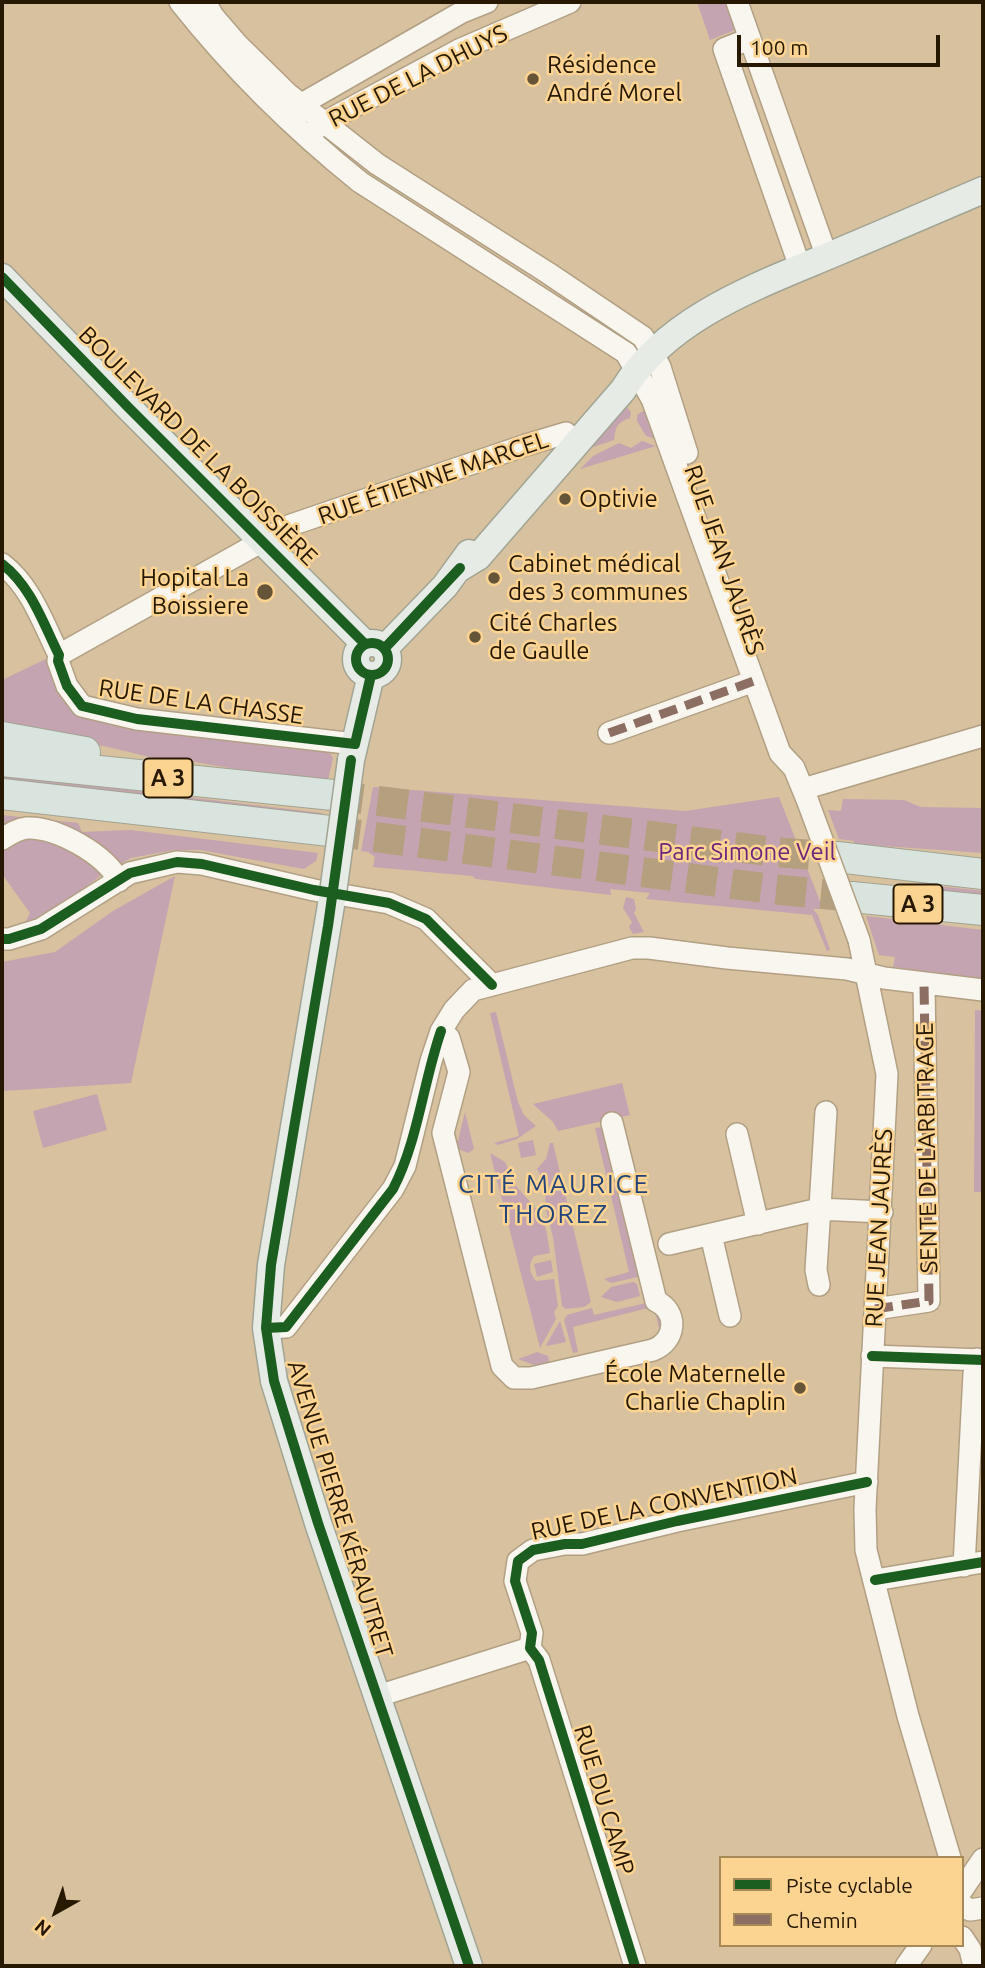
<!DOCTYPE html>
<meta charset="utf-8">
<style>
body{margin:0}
#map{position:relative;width:985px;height:1968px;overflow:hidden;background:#d7c19e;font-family:Ubuntu,sans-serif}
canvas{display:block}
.frame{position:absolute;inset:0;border:4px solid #271900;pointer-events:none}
.legend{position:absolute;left:719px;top:1856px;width:245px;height:91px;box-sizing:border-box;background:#fcd492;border:2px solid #a78958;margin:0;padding:9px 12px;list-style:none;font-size:21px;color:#271900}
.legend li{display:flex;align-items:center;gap:14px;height:35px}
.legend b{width:35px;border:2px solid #a78958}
.north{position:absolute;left:21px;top:1877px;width:70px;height:70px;-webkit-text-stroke:5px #fcd492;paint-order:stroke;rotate:220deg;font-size:19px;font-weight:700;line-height:28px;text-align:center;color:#271900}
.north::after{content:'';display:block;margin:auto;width:24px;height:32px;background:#271900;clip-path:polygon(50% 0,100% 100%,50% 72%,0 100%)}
.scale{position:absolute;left:737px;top:35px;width:203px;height:32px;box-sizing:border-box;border:4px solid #271900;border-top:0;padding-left:9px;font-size:21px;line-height:24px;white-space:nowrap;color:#271900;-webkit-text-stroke:5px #fcd492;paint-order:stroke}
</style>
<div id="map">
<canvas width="985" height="1968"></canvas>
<div class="frame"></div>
<ul class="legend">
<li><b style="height:9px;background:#1b5e20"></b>Piste cyclable</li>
<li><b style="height:9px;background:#8d6e63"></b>Chemin</li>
</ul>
<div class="north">N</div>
<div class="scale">100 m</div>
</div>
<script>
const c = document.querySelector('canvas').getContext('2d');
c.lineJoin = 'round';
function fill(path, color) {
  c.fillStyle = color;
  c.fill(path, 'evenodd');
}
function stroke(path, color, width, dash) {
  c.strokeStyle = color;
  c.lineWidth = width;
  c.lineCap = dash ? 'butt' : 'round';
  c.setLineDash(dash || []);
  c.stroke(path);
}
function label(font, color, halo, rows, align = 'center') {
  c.font = font + ' Ubuntu,sans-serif';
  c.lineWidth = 5;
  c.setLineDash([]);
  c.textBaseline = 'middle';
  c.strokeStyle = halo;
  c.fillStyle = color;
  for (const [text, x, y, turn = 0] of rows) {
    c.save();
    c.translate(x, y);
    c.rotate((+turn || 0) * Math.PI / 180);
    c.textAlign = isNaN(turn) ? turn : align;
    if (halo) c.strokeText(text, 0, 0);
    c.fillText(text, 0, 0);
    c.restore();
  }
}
fill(new Path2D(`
 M 697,2 L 731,2 L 740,28 L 710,40 Z
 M 626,406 L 631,412 L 630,418 C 616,423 616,427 614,440 L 590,448 L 590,443 Z
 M 650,410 L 665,442 L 646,436 L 637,421 L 637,415 L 641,412 Z
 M 642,441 L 656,446 L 580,469 L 593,456 L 619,443 L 631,448 Z
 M 46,659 L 63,700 L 94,719 L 326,747 L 333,758 L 327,785 L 183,760 L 170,762 L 104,746 L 58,741 L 2,731 L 2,680 Z
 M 2,775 L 322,813 L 321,818 L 2,779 Z
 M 373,787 L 685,811 L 779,797 L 823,909 L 813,909 L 818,915 L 830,950 L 827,951 L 812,915 L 646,899 L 650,893 L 610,889 L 611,895 L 476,879 L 472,876 L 373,867 L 375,857 L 368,852 L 361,851 Z
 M 843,799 L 904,800 L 921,807 L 983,808 L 983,853 L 854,844 L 854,841 L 839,839 L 828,810 L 841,811 Z
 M 2,815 L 78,823 L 82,832 L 131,830 L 318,853 L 316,861 L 304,869 L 200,850 L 174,850 L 131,858 L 100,876 L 40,921 L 26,921 L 30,913 L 2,874 Z
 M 175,876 L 131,1083 L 2,1091 L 2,962 L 55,952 L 113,911 Z
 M 929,885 L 983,891 L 983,896 L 928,890 Z
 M 626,897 L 634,899 L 636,909 L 634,913 L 644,932 L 633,934 L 629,927 L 632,922 L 623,908 Z
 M 866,916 L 983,930 L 983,980 L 893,967 L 895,957 L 879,955 Z
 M 975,1010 L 983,1011 L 983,1192 L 974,1192 Z
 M 496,1012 L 518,1102 L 524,1115 L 536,1126 L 517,1139 L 498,1145 L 494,1143 L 519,1136 L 490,1013 Z
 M 622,1083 L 630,1115 L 558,1131 L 553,1122 L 533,1104 Z
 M 97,1094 L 107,1130 L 43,1148 L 33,1111 Z
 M 465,1112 L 474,1149 L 468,1153 L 456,1148 L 449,1134 L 458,1141 Z
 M 602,1127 L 606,1129 L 642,1276 L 611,1283 L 604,1279 L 629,1272 L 595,1128 Z
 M 533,1140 L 536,1155 L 521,1158 L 518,1143 Z
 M 550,1143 L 553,1143 L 591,1302 L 584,1307 L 566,1309 L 562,1306 L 553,1237 L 545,1206 L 546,1184 L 537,1169 L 546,1159 Z
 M 490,1153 L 505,1162 L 516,1186 L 539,1212 L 546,1229 L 550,1253 L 534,1256 C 528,1265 529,1273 536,1281 L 554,1279 L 558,1306 L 554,1312 L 556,1319 L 540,1348 Z
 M 551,1260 L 553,1272 L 537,1277 L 534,1264 Z
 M 633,1282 L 637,1284 L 640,1296 L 617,1302 L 601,1297 L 611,1287 Z
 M 646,1303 L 665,1314 L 660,1332 L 654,1308 L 644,1309 L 573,1327 L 578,1352 L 573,1353 L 564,1320 L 567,1315 L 592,1308 L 594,1315 Z
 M 560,1321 L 566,1342 L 547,1346 L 546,1345 Z
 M 537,1352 L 548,1356 L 550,1366 L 537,1366 L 518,1359 Z`), '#c4a4b0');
stroke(new Path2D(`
 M 333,795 L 775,852 L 837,857
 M 330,831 L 771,889 L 852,897`), '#b49f7e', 30, [30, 15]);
const minor = new Path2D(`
 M 180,2 C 233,69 294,129 360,182 L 626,353 L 652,399 L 780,753 L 794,768 L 808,802
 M 205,2 L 213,16 L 238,45 L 288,94 L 377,164 L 548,273 L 643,337 L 660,367 L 687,453
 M 737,2 L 827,257
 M 749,39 L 724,49 L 800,267
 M 293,109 L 462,12 L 487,2
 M 316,129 L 325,122 L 459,50 L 570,2
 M 2,564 C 31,586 43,623 59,655 L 58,661 L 67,686 L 82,706 L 137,719 L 355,744
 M 59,655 L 291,525 L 526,445 L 566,433
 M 609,733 L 754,681
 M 803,789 L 983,736
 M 2,839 C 10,834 17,829 27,828 C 57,827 105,854 119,881
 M 2,939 L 9,939 L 41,929 L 130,873 L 177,862 L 202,864 L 314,890 L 389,903 L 426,919 L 492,985
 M 859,940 L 887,1074 L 865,1509 L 866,1550 L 908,1716 L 950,1858
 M 441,1031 L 449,1038 L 459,1072 L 443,1133 L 502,1366 L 514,1378 L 531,1378 L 653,1350 C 676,1341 679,1312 656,1301 L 612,1123
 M 737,1134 L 758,1224
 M 711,1235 L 730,1316
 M 669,1244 L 819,1209 L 882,1212
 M 819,1285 L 816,1270 L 826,1112
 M 875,1309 L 929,1301 L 924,983
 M 266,1328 L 286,1327 L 393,1189 L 405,1166 L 431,1061 L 441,1031 L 454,1010 L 473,990 L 632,948 L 649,948 L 727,958 L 847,969 L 884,978 L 983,990
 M 872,1356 L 983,1360
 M 964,1566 L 974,1374 L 977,1359
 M 875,1580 L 983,1562
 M 530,1648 L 532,1633 L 515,1581 L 518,1561 L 533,1550 L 565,1544 L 582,1544 L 677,1521 L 867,1482
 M 530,1648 L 539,1660 L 635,1966
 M 378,1696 L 530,1648
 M 962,1890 L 983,1859
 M 962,1905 L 970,1910 L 983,1908
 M 962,1937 L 970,1949 L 974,1966
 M 906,1966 L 921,1945`);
const major = new Path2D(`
 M 2,277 L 128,407 L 365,644
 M 460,568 L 478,557 L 623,390 C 669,315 763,284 840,251 C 888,231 936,210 983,190
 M356 659a16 16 0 1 1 32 0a16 16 0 1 1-32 0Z
 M 385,648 L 445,586 L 469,553
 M 351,760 L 371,675
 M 333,893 L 271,1265 L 266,1328 L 274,1381 L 318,1523 L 469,1966`);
const highway = new Path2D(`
 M 2,737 L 85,752
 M 2,761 L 333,795
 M 2,794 L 330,831
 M 837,857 L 983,874
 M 852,897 L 983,910`);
stroke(minor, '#b2a084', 24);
stroke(major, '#a2a493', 29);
stroke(highway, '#a2a493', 32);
stroke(minor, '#f9f6f0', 21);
stroke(major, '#e6ebe6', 26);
stroke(highway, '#dae4df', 30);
const minorBridge = new Path2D(`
 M 808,802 L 859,940`);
const majorBridge = new Path2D(`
 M 333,893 L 351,760`);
stroke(minorBridge, '#b2a084', 24, []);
stroke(majorBridge, '#a2a493', 29, []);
stroke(minorBridge, '#f9f6f0', 21);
stroke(majorBridge, '#e6ebe6', 26);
stroke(new Path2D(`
 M 609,733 L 754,681
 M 875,1309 L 929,1301 L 924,983`), '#8d6e63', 9, [18, 9]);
stroke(new Path2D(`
 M 2,277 L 128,407 L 365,644
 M 2,564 C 31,586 43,623 59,655 L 58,661 L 67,686 L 82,706 L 137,719 L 355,744 L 371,675
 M356 659a16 16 0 1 1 32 0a16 16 0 1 1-32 0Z
 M 385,648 L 460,568
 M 351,760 L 328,926 L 271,1265 L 266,1328 L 274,1381 L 318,1523 L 469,1966
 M 2,939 L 9,939 L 41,929 L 130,873 L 177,862 L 202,864 L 314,890 L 389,903 L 426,919 L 492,985
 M 266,1328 L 286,1327 L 393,1189 C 418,1141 423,1083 441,1031
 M 872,1356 L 983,1360
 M 875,1580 L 983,1562
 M 635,1966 L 539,1660 L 530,1648 L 532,1633 L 515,1581 L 518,1561 L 533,1550 L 565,1544 L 582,1544 L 677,1521 L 867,1482`), '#1b5e20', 10);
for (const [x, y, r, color] of [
 [533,79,7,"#655437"],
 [565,499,7,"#655437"],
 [494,578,7,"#655437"],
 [265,592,9,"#655437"],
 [475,637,7,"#655437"],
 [800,1388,7,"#655437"]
]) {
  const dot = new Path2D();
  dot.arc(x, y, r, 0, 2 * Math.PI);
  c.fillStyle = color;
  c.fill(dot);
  stroke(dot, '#fcd492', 2.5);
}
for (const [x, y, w] of [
 [168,778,49],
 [918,904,49]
]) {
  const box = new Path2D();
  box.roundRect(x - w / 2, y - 19.5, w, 39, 5);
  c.fillStyle = '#fcd492';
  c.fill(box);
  stroke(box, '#271900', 2);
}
label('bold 23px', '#271900', null, [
 ["A 3",168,778],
 ["A 3",918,904]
]);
label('24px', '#271900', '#fcd492', [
 ["Résidence",547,65],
 ["André Morel",547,93],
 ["Optivie",579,499],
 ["Cabinet médical",508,564],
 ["des 3 communes",508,592],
 ["Hopital La",249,578,"right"],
 ["Boissiere",249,606,"right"],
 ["Cité Charles",489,623],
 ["de Gaulle",489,651],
 ["École Maternelle",786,1374,"right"],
 ["Charlie Chaplin",786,1402,"right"]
], 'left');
label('24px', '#271900', '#fcd492', [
 ["RUE DE LA DHUYS",418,76,-27],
 ["BOULEVARD DE LA BOISSIÈRE",198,446,45],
 ["RUE ÉTIENNE MARCEL",433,478,-19],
 ["RUE JEAN JAURÈS",724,560,71],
 ["RUE DE LA CHASSE",201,702,8],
 ["SENTE DE L'ARBITRAGE",927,1148,-91],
 ["RUE JEAN JAURÈS",879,1228,-87],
 ["RUE DE LA CONVENTION",664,1504,-12],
 ["AVENUE PIERRE KÉRAUTRET",340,1509,73],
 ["RUE DU CAMP",604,1800,73]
]);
label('24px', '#6c277c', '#fcd492', [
 ["Parc Simone Veil",747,852]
]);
c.letterSpacing = '2px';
label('26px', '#23447b', '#fcd492', [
 ["CITÉ MAURICE",554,1184],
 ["THOREZ",554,1214]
]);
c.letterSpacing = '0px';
</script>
